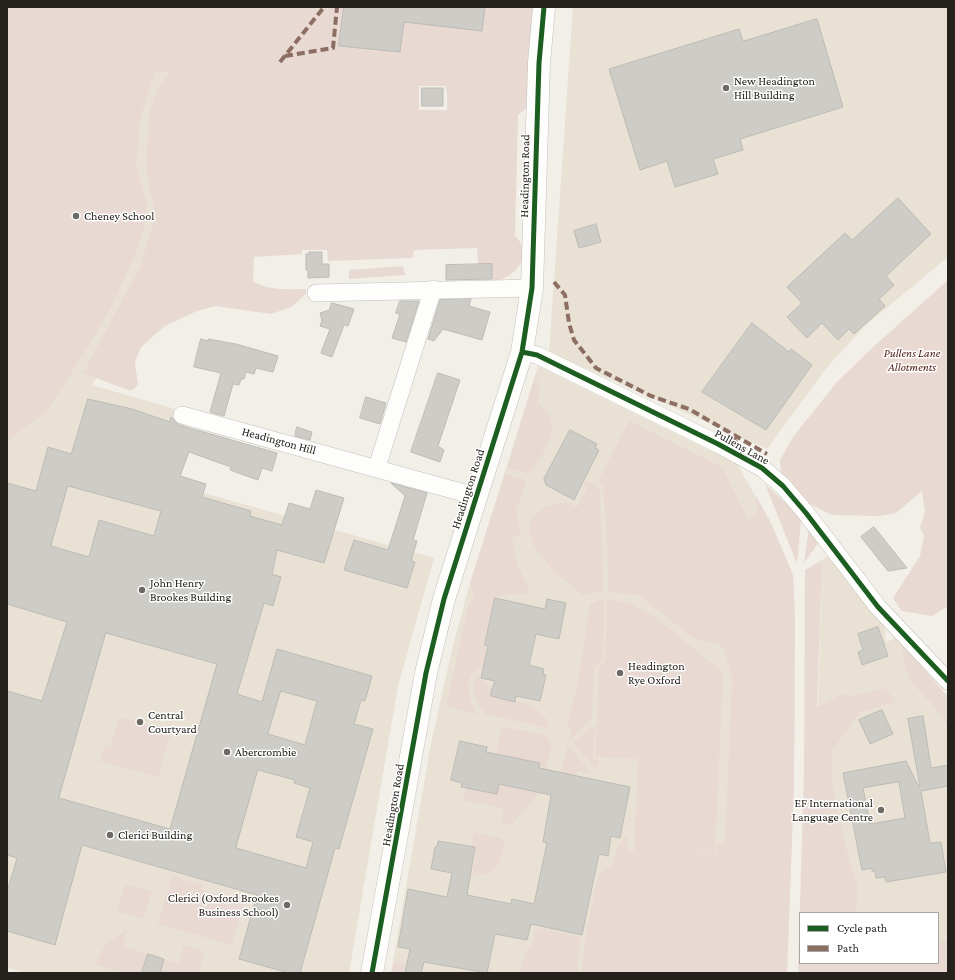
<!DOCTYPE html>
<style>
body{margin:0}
#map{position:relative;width:955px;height:980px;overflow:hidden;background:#f2efe8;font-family:"Crimson Pro",serif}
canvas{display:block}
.frame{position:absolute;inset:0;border:8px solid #25221d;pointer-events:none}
.legend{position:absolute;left:799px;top:912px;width:140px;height:52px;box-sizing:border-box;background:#fff;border:1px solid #a8a7a5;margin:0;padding:5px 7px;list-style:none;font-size:12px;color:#25221d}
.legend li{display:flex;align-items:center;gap:8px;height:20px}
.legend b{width:20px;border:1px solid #a8a7a5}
</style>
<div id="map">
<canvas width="955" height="980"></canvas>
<div class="frame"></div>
<ul class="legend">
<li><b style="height:5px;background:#1b5e20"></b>Cycle path</li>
<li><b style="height:5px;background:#8d6e63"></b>Path</li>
</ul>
</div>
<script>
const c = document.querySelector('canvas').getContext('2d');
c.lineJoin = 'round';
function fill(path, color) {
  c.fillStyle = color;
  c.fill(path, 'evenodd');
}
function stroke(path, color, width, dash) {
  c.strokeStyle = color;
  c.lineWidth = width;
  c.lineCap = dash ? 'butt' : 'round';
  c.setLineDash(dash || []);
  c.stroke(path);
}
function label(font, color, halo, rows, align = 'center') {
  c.font = font + ' "Crimson Pro",serif';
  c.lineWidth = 3;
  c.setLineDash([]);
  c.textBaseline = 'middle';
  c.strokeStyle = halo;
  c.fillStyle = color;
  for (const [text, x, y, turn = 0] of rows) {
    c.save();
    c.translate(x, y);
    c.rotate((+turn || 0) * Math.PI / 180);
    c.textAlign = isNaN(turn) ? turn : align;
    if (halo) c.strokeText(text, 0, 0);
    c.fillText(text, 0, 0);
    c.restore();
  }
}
fill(new Path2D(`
 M 7,7 L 535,7 L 529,82 L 158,88 L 155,289 L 92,385 L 189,413 L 169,483 L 434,558 L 398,686 L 349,973 L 25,973 L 7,968 Z
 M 573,7 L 948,7 L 948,257 L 865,326 L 828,366 L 767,449 L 549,352 Z
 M 538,366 L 737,464 L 771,523 L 793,575 L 795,619 L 794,785 L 787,973 L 391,973 L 431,743 L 453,645 L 470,583 Z
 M 827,556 L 878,615 L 885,629 L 886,642 L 896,638 L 948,697 L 948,973 L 811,973 L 938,963 L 938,913 L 812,913 L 822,560 Z`), '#e9e2d4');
fill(new Path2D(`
 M 7,7 L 535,7 L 528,107 L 518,115 L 515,236 C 535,254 515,280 492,281 L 492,264 L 478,265 L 477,248 L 414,250 L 413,257 L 411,258 L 328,261 L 327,250 L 302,250 L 302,254 L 254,257 L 253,281 C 268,291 287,289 306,289 L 306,294 L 291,307 L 271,314 L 216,306 L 197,311 L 165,326 L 141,347 L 135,362 L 138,385 L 131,391 L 83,373 L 140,268 L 156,213 L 154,210 L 146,169 L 149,114 L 159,86 L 170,72 L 155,72 L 141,115 L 136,164 L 147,206 L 144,226 L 136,253 L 110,309 L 91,342 L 47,411 L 7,441 ZM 419,86 L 445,86 L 447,93 L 447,110 L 419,110 Z
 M 403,266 L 405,275 L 349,279 L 349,270 Z
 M 948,280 L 948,606 L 932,616 L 902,611 L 893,598 L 920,556 L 924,536 L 920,527 L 925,512 L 922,491 L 896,513 L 879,516 L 832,515 L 804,501 L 781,475 L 780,460 L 793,437 L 837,382 L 871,349 Z
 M 535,377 L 540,388 L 538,403 C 543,406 545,409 548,414 C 561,435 540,457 529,474 L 507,468 Z
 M 629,421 L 717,464 L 723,469 L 749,521 L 757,514 L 756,496 L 771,523 L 793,575 L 795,619 L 794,785 L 787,973 L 581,973 L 585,938 L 598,875 L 613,864 L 617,847 L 628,835 L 627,851 L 716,855 L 717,844 L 725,844 L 732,677 L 722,646 L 692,637 L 639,595 L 608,592 L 608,557 L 603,486 L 600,485 L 600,477 Z
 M 505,474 L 527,481 L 516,509 L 520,535 L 512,537 L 517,564 L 530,592 C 519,597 506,592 496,597 L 485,645 L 488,646 L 482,669 L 476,669 C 462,684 470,699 478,715 L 446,706 L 469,603 L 475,600 L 470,583 Z
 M 586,481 L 600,488 L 603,591 L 583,595 C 566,582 505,535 540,511 C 547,505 558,504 566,502 L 577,507 L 587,488 L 583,486 Z
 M 765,484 L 787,504 L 801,520 L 797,564 Z
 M 809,527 L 819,542 L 804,563 Z
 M 822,560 L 817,707 L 842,694 L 851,696 L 885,688 L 896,703 L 887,704 L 859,713 L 832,751 L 832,782 L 838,813 L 849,859 L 858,884 L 856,913 L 800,913 L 800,963 L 938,963 L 938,941 L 948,942 L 948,973 L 798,973 L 804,770 L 805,570 Z
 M 604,598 L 603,659 L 594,669 L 592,718 L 569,740 L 572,728 L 567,726 L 577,686 L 590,604 Z
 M 607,599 L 629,603 L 655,617 L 724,673 L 723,675 L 715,854 L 634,851 L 638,759 L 595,757 L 599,670 L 597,670 L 603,663 L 605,663 Z
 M 902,644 L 948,697 L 948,726 L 935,707 L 911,682 L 904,663 Z
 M 478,674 L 493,691 L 492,696 C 515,702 539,701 550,726 L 549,728 L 485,714 C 477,701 468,689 478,674 Z
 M 119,717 L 171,732 L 158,777 L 100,761 L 105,746 L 110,748 Z
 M 595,725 L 593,760 L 598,760 L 597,770 L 573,743 Z
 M 503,727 L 546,735 L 552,745 L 544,775 L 537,774 L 540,763 L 496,754 L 500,731 Z
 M 568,745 L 593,775 L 576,771 L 576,776 L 561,773 Z
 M 481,776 L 542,781 L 538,794 L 512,825 L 501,823 L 504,809 L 479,802 L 476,804 L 463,800 L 468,784 Z
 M 473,832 L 501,838 L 505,843 C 500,865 497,876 473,875 L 475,848 L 472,847 Z
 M 172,876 L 202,885 L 201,890 L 244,902 L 232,945 L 158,924 Z
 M 125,884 L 152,892 L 143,919 L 117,911 Z
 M 540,928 L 581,937 L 577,973 L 520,973 L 525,952 L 531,948 L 535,931 Z
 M 128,929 L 123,946 L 148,954 L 142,973 L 124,973 L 96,964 C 104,942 109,941 128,929 Z
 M 184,945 L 205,952 L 199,973 L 160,973 L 164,959 L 178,964 Z
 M 394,962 L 407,964 L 405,973 L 391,973 Z`), '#e8d9d3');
const building = new Path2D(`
 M 344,7 L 485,7 L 482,31 L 404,22 L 400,52 L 339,46 Z
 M 817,19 L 843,107 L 740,139 L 743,150 L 713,159 L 718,174 L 675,187 L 667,161 L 640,170 L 609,69 L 739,29 L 743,41 Z
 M 422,88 L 443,88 L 443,106 L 422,106 Z
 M 898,198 L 931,234 L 886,276 L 894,285 L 879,299 L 885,306 L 854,334 L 849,329 L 838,340 L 822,323 L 807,338 L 787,317 L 802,303 L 787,287 L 845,233 L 852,240 Z
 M 596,224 L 601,242 L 579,248 L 574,231 Z
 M 309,252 L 322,252 L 322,264 L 329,264 L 329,277 L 308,278 L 308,270 L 306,270 L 306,254 L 309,254 Z
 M 492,264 L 492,279 L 446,280 L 446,265 Z
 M 471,299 L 469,306 L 490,312 L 482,340 L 443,329 L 434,341 L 428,339 L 440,300 Z
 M 400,301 L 419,301 L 406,342 L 392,338 L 400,314 L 396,313 Z
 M 332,303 L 354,309 L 348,326 L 344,325 L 332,357 L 321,353 L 330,329 L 320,326 L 322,320 L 320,313 L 329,310 Z
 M 752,323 L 789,352 L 791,349 L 812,365 L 766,430 L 702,392 Z
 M 201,339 L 208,341 L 208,339 L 236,344 L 278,356 L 273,372 L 256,368 L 254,374 L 246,372 L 244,379 L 241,379 L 239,385 L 233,384 L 224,416 L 210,412 L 221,373 L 194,367 Z
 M 438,373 L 460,380 L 438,446 L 444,450 L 440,462 L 411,452 Z
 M 366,397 L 386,403 L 380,424 L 360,418 Z
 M 88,399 L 132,409 L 170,422 L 171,417 L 179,425 L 277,453 L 272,471 L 262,468 L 258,480 L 230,470 L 231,467 L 189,452 L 180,476 L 206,484 L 202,497 L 251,511 L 250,516 L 282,525 L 289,503 L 310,509 L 316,490 L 344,498 L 324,563 L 277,550 L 272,574 L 281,577 L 273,606 L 264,603 L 237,694 L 262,702 L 277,649 L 372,676 L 365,701 L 361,700 L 354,724 L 373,729 L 339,849 L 335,848 L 300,973 L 289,973 L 239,959 L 257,895 L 82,845 L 55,945 L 7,931 L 7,892 L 17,858 L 7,855 L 7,691 L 42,701 L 67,622 L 7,604 L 7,483 L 36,491 L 48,447 L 71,454 ZM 68,486 L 161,511 L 154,536 L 99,520 L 89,557 L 51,546 ZM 106,633 L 217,664 L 170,829 L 59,798 ZM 281,691 L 317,701 L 305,745 L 268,734 ZM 258,770 L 295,780 L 294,783 L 310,788 L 296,837 L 313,842 L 306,868 L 236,848 Z
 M 297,427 L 312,432 L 310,440 L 295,436 Z
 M 570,430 L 597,444 L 595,448 L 599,450 L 574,500 L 546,485 L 544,479 Z
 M 391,483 L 427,493 L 413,540 L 417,541 L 411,561 L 415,562 L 407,588 L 344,570 L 354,540 L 388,550 L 405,496 Z
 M 874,527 L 907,568 L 888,571 L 861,537 Z
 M 495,598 L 545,609 L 547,599 L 566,603 L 559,639 L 536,634 L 529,665 L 544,669 L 543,674 L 546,675 L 540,701 L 516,696 L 515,702 L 491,696 L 491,691 L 495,681 L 481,678 L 488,646 L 485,645 Z
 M 878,627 L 888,656 L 862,665 L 858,652 L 863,650 L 858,634 Z
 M 882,710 L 893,734 L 870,744 L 859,720 Z
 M 923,716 L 931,768 L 948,765 L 948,786 L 921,791 L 930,843 L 941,842 L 946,872 L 886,882 L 885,877 L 876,878 L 875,871 L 872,871 L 872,868 L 862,870 L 843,773 L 906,761 L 919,787 L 920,787 L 908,719 ZM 899,782 L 905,818 L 870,824 L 863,788 Z
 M 460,741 L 487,747 L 486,752 L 540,763 L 539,768 L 630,787 L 620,838 L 611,836 L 608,856 L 599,854 L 582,935 L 531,924 L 527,940 L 495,934 L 487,973 L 424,962 L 421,973 L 405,973 L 410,949 L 398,947 L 408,889 L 447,897 L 452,873 L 431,869 L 435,847 L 437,847 L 438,841 L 475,847 L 467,895 L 511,904 L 512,899 L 534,904 L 547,843 L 543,842 L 551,795 L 499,784 L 497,794 L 461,787 L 462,783 L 451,780 Z
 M 148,954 L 164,959 L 160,973 L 142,973 Z`);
fill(building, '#ceccc6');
stroke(building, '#bdbbb5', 1);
const street = new Path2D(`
 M 316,293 L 532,288
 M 522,352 L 537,355 L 718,444 L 762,468 L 783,486 L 806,513 L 878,607 L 948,681
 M 182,415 L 475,496
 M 377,467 L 433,289`);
const primary = new Path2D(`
 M 372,973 L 426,673 L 444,599 L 522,352 L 532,288 L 539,63 L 544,7`);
stroke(street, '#c3c0bb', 18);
stroke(primary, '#c3c0bb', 23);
stroke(street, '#fdfdfc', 17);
stroke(primary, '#fdfdfc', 22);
stroke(new Path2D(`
 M 285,56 L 333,48 L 337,7
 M 280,62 L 324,7
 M 554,282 L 565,295 L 569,323 L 574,340 L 596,368 L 651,396 L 689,409 L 767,454
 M 732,436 L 745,456`), '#8d6e63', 4, [8, 4]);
stroke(new Path2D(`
 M 522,352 L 537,355 L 718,444 L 762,468 L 783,486 L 806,513 L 878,607 L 948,681
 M 372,973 L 426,673 L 444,599 L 522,352 L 532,288 L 539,63 L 544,7`), '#1b5e20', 5);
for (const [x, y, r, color] of [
 [726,88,4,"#6d6a64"],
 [76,216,4,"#6d6a64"],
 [142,590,4,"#6d6a64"],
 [620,673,4,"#6d6a64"],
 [140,722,4,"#6d6a64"],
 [227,752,4,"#6d6a64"],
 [881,810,4,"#6d6a64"],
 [110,835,4,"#6d6a64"],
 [287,905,4,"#6d6a64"]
]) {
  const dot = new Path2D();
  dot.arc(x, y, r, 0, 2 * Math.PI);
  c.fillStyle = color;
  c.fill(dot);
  stroke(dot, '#fff', 1.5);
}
label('12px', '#25221d', '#fff', [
 ["New Headington",734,81],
 ["Hill Building",734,95],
 ["Cheney School",84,216],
 ["John Henry",150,583],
 ["Brookes Building",150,597],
 ["Headington",628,666],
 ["Rye Oxford",628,680],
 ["Central",148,715],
 ["Courtyard",148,729],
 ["Abercrombie",235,752],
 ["EF International",873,803,"right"],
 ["Language Centre",873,817,"right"],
 ["Clerici Building",118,835],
 ["Clerici (Oxford Brookes",279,898,"right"],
 ["Business School)",279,912,"right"]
], 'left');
label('12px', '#25221d', '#fff', [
 ["Headington Road",525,176,-89],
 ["Headington Hill",279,441,15],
 ["Pullens Lane",742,447,29],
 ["Headington Road",468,489,-72],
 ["Headington Road",393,805,-80]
]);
label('italic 12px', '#4c1c12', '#fff', [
 ["Pullens Lane",912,353],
 ["Allotments",912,367]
]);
</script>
